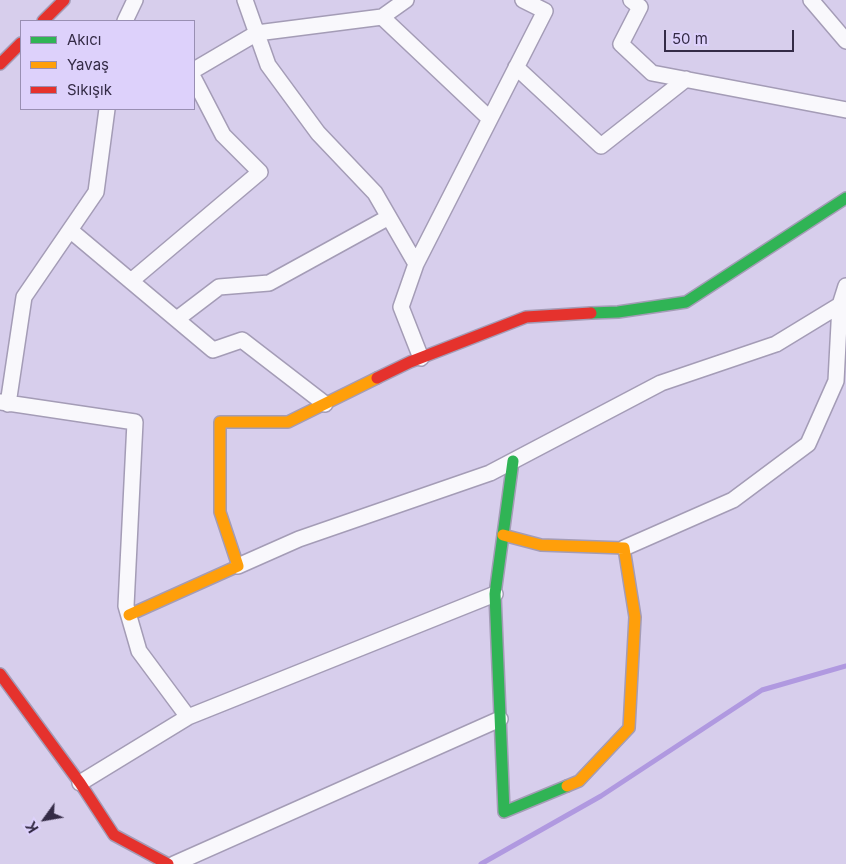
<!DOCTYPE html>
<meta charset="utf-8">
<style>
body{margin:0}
#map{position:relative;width:846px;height:864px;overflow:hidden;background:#d7ceec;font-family:Inter,sans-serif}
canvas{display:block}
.legend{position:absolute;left:20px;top:20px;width:175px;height:90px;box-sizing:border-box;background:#ddd1fb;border:1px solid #998fb3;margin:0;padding:6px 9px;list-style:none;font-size:15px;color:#342b46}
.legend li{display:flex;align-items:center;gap:10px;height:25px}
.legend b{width:25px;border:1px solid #998fb3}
.north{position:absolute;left:20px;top:794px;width:50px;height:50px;-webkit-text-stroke:4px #ddd1fb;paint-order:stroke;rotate:238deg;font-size:14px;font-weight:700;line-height:20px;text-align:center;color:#342b46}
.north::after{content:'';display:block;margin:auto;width:18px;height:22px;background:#342b46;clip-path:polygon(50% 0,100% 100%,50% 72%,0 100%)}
.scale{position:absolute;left:664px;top:30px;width:130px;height:22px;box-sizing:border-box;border:2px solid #342b46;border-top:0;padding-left:6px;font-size:15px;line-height:18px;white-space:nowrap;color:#342b46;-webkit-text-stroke:4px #ddd1fb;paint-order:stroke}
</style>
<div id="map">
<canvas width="846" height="864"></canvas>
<ul class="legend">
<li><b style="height:6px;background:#30b455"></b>Akıcı</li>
<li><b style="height:6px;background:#ff9f0a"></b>Yavaş</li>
<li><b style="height:6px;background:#e5322d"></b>Sıkışık</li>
</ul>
<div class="north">K</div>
<div class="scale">50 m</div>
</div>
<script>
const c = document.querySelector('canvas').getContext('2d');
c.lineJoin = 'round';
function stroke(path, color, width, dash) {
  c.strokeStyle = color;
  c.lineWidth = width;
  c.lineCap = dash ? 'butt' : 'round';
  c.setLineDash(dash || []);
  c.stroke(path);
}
stroke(new Path2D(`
 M 481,864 L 601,796 L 762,690 L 846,666`), '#b099e0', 5);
const street = new Path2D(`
 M 245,0 L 268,65 L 318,133 L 375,193 L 416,264
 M 631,0 L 640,7 L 621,44 L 652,73 L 846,110
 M 811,0 L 846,41
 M 382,17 L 490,119
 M 125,21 L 135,0
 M 516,67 L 601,146 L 686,79
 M 194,70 L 257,33 L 382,17 L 406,0
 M 70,230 L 213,350 L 242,340 L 325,404
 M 131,281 L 260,172 L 223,135 L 194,79
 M 177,319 L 219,287 L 269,283 L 389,217
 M 421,358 L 401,307 L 416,264 L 545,11 L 523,0
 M 0,402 L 135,422 L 126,606 L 139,651 L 188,717 L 80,783
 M 8,404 L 24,297 L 96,192 L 107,109
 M 624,548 L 733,500 L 808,444 L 836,381 L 840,305
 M 238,566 L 299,539 L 490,473 L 661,383 L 776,344 L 840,305 L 846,286
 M 188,717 L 495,594
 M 174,864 L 500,719`);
const fast = new Path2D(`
 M 591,313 L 618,312 L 686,302 L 846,198
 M 513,461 L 495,594 L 504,812 L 567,786`);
const slow = new Path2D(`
 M 503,535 L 541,545 L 624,548 L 635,617 L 629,728 L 579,781 L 567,786
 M 129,615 L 238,566 L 220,512 L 220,422 L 288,422 L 377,378`);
const jam = new Path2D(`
 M 43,21 L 64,0
 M 0,64 L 21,43
 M 377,378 L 410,362 L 526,317 L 591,313
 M 0,674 L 80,783 L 114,835 L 168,864`);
stroke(street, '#a49cb6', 18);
stroke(fast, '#a49cb6', 14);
stroke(slow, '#a49cb6', 14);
stroke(jam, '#a49cb6', 14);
stroke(street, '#f9f8fc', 15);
stroke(fast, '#30b455', 11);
stroke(slow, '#ff9f0a', 11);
stroke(jam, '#e5322d', 11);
</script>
